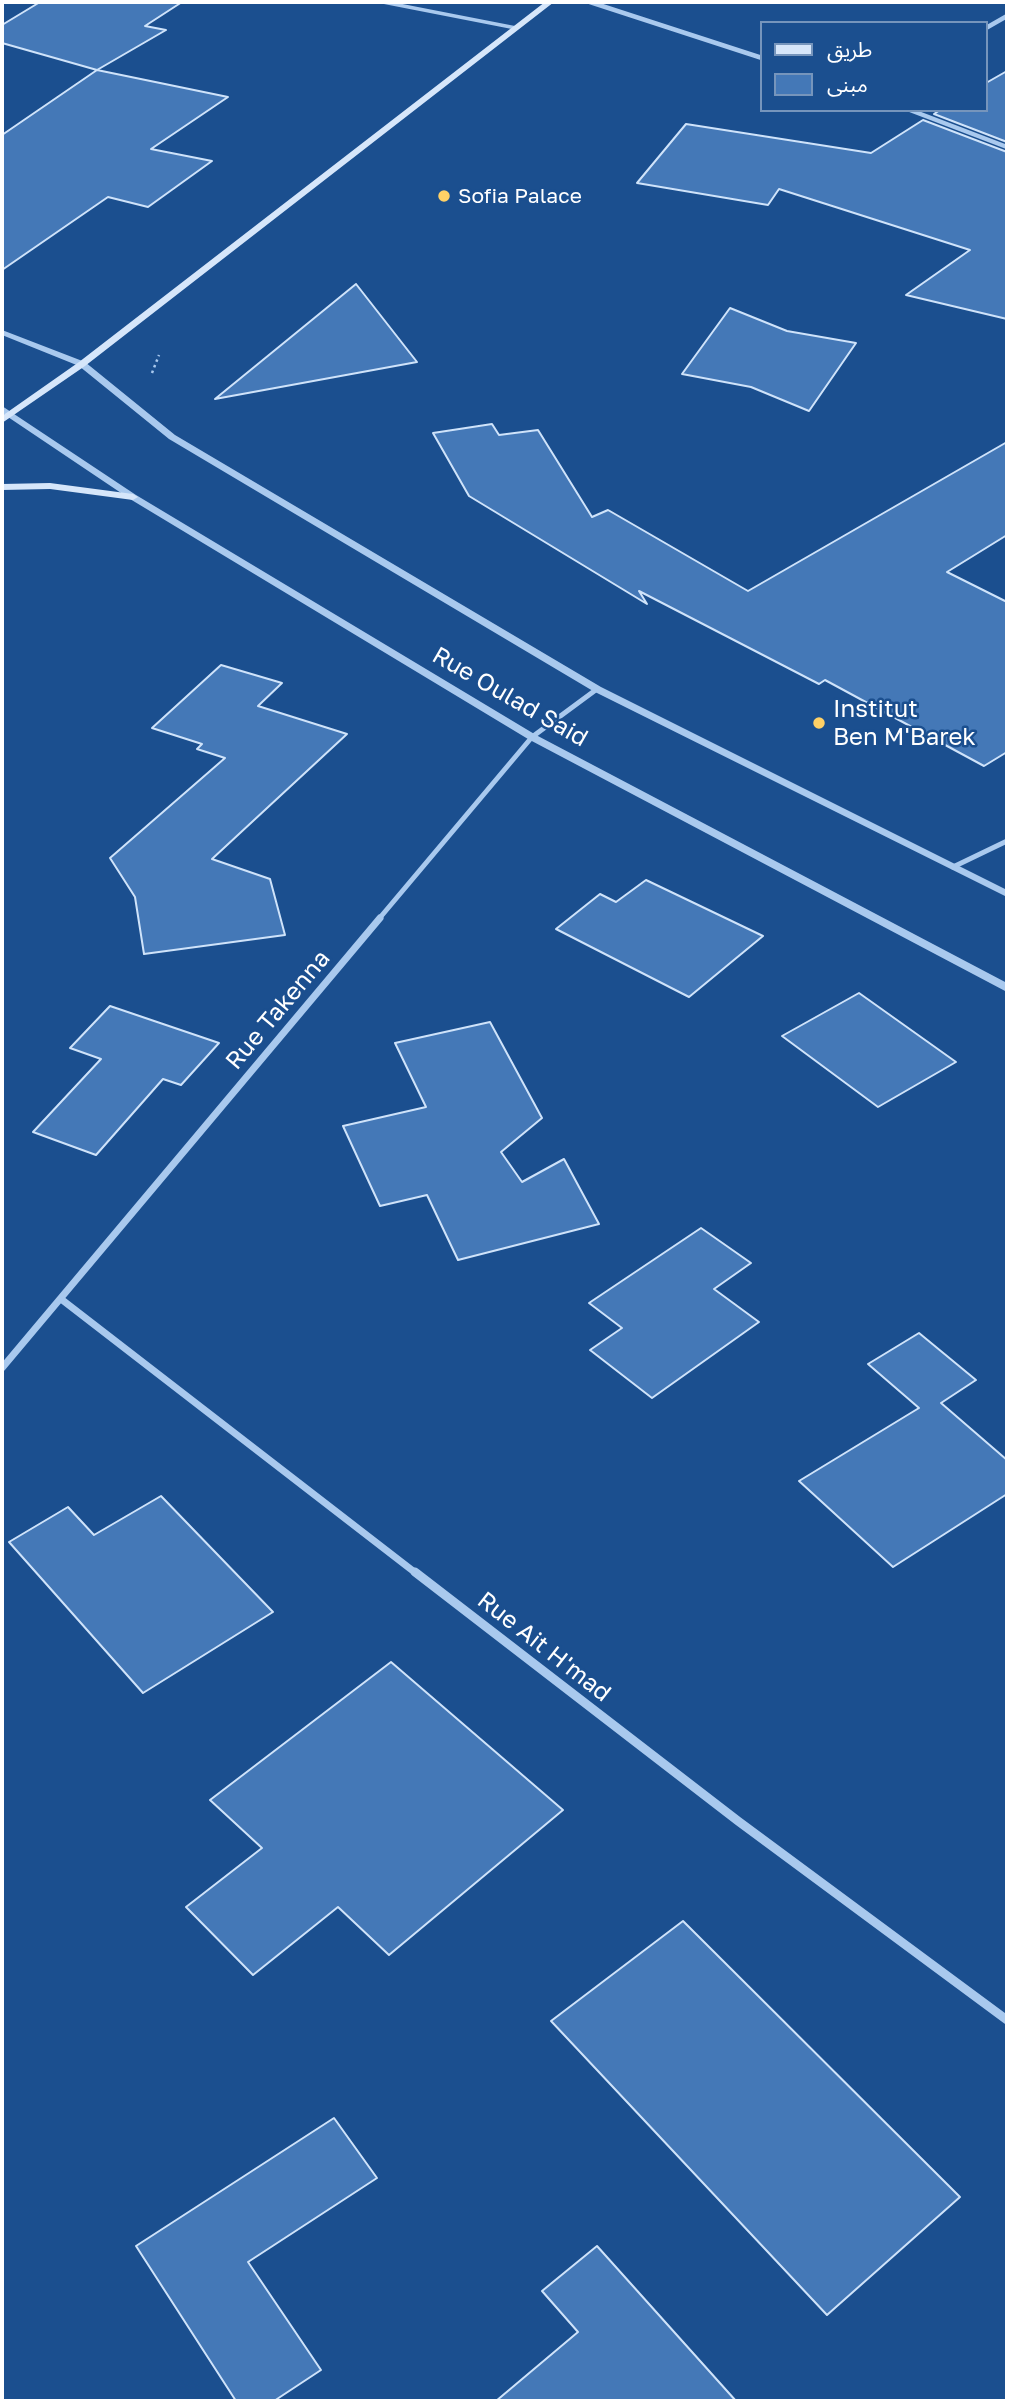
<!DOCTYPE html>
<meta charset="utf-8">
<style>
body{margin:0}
#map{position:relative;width:1009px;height:2403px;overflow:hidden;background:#1b4f8f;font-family:"Golos Text","Noto Sans Arabic",sans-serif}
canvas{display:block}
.frame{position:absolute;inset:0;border:4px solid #fff;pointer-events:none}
.legend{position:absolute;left:760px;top:21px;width:228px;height:91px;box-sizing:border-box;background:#1b4f8f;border:2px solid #7695bc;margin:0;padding:9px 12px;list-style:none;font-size:21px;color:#fff}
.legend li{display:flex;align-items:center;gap:14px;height:35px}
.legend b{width:35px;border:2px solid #7695bc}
</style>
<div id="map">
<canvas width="1009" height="2403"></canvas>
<div class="frame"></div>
<ul class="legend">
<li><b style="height:9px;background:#d6e6fa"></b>طريق</li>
<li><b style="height:19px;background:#4478b7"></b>مبنى</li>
</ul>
</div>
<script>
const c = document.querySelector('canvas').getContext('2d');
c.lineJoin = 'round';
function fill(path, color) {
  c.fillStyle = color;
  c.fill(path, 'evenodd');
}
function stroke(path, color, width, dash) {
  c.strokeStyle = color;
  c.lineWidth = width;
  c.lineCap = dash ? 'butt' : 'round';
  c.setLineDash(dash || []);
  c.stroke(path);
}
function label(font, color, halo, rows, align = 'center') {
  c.font = font + ' "Golos Text",sans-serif';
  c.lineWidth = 5;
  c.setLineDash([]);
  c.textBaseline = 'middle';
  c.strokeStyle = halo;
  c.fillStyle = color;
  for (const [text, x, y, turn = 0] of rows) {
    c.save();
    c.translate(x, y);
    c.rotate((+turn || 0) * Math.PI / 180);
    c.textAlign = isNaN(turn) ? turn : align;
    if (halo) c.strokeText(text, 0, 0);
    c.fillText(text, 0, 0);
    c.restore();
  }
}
const building = new Path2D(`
 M 40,2 L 182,2 L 145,26 L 166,30 L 97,70 L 2,43 L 2,25 Z
 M 97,70 L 228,97 L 151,149 L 212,161 L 148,207 L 108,197 L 2,270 L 2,135 Z
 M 1007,71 L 1007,142 L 934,114 L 940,110 L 986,110 L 986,83 Z
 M 923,120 L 1007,152 L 1007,319 L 906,295 L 970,250 L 779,189 L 768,205 L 637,183 L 686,124 L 871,153 Z
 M 356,284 L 417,362 L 215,399 Z
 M 730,308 L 787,331 L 856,343 L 809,411 L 751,387 L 682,374 Z
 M 492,424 L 499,435 L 538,430 L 592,517 L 608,510 L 748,591 L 1007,442 L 1007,535 L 947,572 L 1007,602 L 1007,752 L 984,766 L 825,680 L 819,684 L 639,591 L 647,604 L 469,496 L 433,433 Z
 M 221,665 L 282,683 L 258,706 L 347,734 L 212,859 L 270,879 L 285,935 L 144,954 L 135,897 L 110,858 L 225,758 L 197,749 L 202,744 L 152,728 Z
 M 646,880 L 763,936 L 689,997 L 556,929 L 600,894 L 616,902 Z
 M 859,993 L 956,1062 L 878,1107 L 782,1036 Z
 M 110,1006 L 219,1043 L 181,1085 L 163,1079 L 96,1155 L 33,1132 L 101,1059 L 70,1048 Z
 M 490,1022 L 542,1118 L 501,1152 L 522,1182 L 564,1159 L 599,1224 L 458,1260 L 427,1195 L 380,1206 L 343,1126 L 426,1107 L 395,1043 Z
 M 701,1228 L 751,1263 L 714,1289 L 759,1322 L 652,1398 L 590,1350 L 622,1328 L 589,1303 Z
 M 919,1333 L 976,1380 L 941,1403 L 1007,1460 L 1007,1494 L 893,1567 L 799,1481 L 919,1408 L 868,1364 Z
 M 161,1496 L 273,1612 L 143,1693 L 9,1542 L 68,1507 L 94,1535 Z
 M 391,1662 L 563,1810 L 389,1955 L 338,1907 L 253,1975 L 186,1907 L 262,1848 L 210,1800 Z
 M 683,1921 L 960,2197 L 827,2315 L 551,2021 Z
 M 334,2118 L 377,2178 L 248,2262 L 321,2370 L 274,2401 L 236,2401 L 136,2246 Z
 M 597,2246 L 736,2401 L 496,2401 L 578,2332 L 542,2291 Z`);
fill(building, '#4478b7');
stroke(building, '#cfe3fa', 2);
stroke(new Path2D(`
 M 152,373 L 159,355`), '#a9c9ee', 2.5, [2.5, 3.5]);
stroke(new Path2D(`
 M 383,2 L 516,28`), '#a9c9ee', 3.5);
stroke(new Path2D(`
 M 590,2 L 762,58
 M 986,28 L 1007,16
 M 910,110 L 1007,147`), '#a9c9ee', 4.5);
stroke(new Path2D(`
 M 953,867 L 1007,841
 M 378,920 L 532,737 L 597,689`), '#a9c9ee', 5);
stroke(new Path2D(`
 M 61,1299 L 417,1574
 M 2,1368 L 380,918`), '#a9c9ee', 7);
stroke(new Path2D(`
 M 415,1572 L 738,1821 L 1007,2020`), '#a9c9ee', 9);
fill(new Path2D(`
 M 2,330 L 85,362 L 175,435 L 601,687 L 1007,890 L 1007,897 L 593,691 L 169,439 L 79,366 L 2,335 Z
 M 2,406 L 136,495 L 536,735 L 1007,983 L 1007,992 L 528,739 L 130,499 L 2,413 Z`), '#a9c9ee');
fill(new Path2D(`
 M 545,2 L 554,2 L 85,366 L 2,423 L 2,416 L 79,362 Z
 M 50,483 L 133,494 L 138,497 L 133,500 L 50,489 L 2,490 L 2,484 Z`), '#d6e6fa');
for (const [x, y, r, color] of [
 [444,196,7,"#ffd166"],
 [819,723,7,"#ffd166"]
]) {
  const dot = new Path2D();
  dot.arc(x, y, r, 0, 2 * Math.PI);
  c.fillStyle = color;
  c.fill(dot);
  stroke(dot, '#1b4f8f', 2.5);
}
label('21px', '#fff', '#1b4f8f', [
 ["Sofia Palace",458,196]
], 'left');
label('24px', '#fff', '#1b4f8f', [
 ["Rue Oulad Said",510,697,30],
 ["Rue Takenna",278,1010,-50],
 ["Rue Ait H'mad",544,1647,38]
]);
label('24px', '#fff', '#1b4f8f', [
 ["Institut",833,709],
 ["Ben M'Barek",833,737]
], 'left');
</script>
